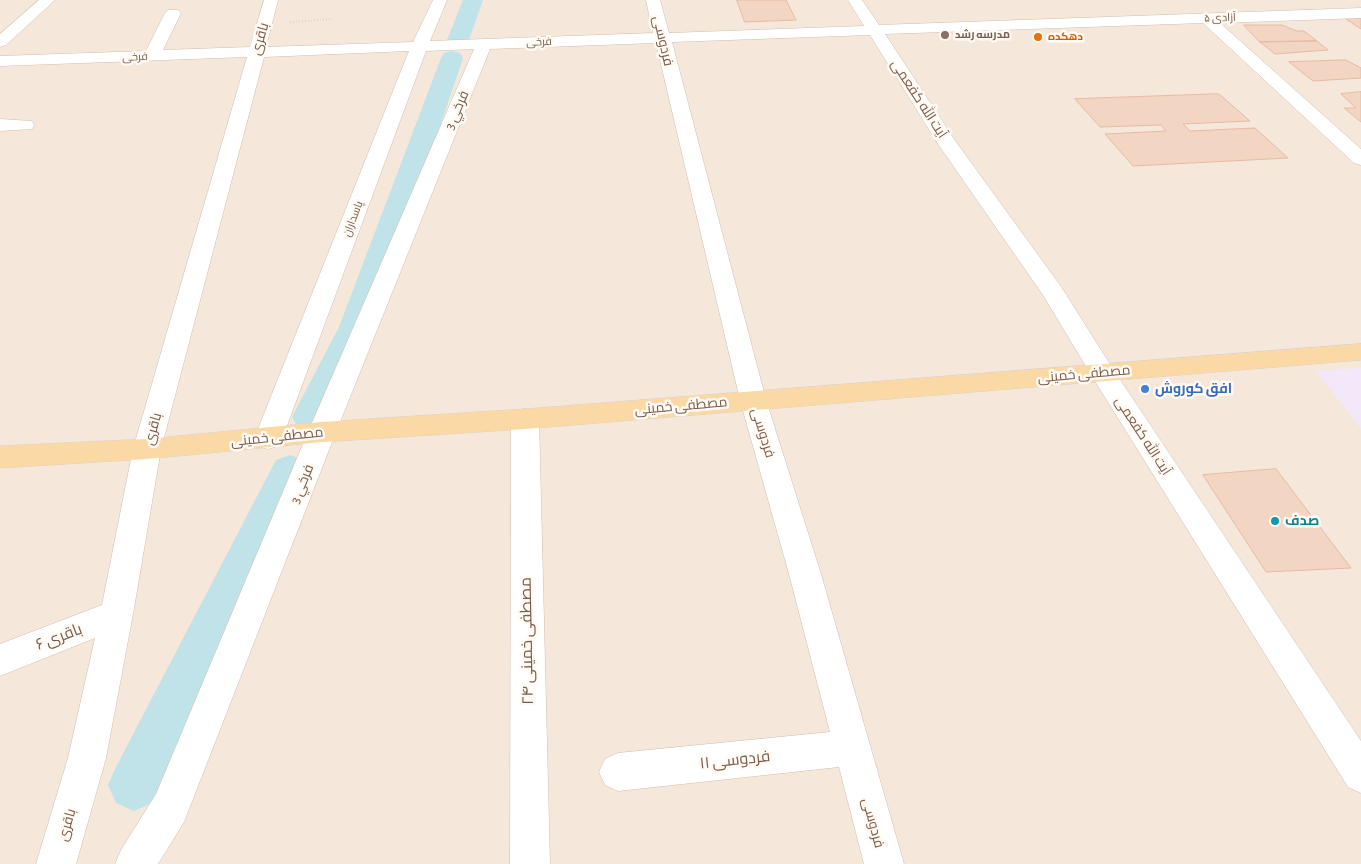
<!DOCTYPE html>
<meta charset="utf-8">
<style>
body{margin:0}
canvas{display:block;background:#fdf6ec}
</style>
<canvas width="1361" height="864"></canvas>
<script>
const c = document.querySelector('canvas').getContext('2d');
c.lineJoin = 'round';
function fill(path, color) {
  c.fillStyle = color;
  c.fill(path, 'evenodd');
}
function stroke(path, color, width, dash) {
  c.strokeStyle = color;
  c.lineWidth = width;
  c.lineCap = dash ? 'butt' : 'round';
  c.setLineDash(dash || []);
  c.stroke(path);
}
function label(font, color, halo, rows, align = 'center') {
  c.font = font + ' "Alegreya Sans",Cairo,sans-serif';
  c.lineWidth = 5;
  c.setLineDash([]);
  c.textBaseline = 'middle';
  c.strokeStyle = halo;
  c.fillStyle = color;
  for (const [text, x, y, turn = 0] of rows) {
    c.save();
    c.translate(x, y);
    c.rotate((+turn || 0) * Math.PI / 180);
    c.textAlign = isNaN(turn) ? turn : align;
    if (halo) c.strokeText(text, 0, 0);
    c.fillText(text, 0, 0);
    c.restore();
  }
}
fill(new Path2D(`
 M 0,0 L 1361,0 L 1361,864 L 0,864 Z`), '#f5e8da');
fill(new Path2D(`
 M 1361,368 L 1361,429 L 1316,371 Z`), '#f3e8fa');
fill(new Path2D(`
 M 463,0 L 483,0 L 469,40 L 466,45 L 458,47 L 450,45 L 447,40 Z
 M 452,51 L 460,53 L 463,58 L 373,327 L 323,426 L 310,430 L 297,426 L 292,417 L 339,327 L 441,58 L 444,53 Z
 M 290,455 L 304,460 L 310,470 L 152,803 L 134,811 L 116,803 L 108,785 L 116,767 L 276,460 Z`), '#bfe3e8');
const building = new Path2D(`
 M 737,0 L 786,0 L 796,20 L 745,22 Z
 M 1361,14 L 1361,29 L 1340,15 Z
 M 1244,25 L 1282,25 L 1297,31 L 1304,31 L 1317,41 L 1260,42 Z
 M 1317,41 L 1328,50 L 1275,54 L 1260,42 Z
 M 1346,60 L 1361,68 L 1361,78 L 1313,81 L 1289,62 Z
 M 1361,92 L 1361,122 L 1344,108 L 1356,108 L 1341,94 Z
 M 1219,94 L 1250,121 L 1183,124 L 1190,131 L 1255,128 L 1288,158 L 1133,166 L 1105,134 L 1166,131 L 1161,125 L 1100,127 L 1075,99 Z
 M 1276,469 L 1351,568 L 1266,572 L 1203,475 Z`);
fill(building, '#f3d5c3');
stroke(building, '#e6bba3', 1);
const minor = new Path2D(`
 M 39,0 L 55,0 L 6,45 L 0,47 L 0,34 Z
 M 264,0 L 278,0 L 266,47 L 413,42 L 433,0 L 447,0 L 430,41 L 653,33 L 646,0 L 660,0 L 669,33 L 864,26 L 848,0 L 862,0 L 879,25 L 1361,8 L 1361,18 L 1220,23 L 1361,149 L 1361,165 L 1354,163 L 1203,23 L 885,34 L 956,142 L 1062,288 L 1111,366 L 1361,741 L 1361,793 L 1348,787 L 1093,378 L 1043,295 L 938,144 L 870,35 L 672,42 L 766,400 L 821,574 L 904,864 L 864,864 L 839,767 L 618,791 L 605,785 L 599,772 L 605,759 L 618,753 L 830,732 L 789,574 L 740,400 L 656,43 L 490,49 L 336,432 L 184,822 L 158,864 L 115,864 L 121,850 L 156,794 L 308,432 L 474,49 L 426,51 L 282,439 L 278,446 L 268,449 L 258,446 L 254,439 L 409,51 L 264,57 L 161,449 L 133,614 L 106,758 L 76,864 L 36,864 L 68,758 L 95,638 L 0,676 L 0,644 L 102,605 L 133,449 L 247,57 L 0,66 L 0,56 L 146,51 L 165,13 L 168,10 L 178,10 L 181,13 L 163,50 L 250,47 Z
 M 0,119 L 32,121 L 34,125 L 32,129 L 0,131 Z
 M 525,409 L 535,412 L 539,419 L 550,864 L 510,864 L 511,419 L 515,412 Z`);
const major = new Path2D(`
 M 1361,344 L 1361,360 L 525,429 L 322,442 L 147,459 L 0,468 L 0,446 L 147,439 L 322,422 L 525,409 Z`);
stroke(minor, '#d1beb0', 1);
stroke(major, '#dad1cd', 1);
stroke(new Path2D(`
 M 290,22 L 332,19`), '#d9b8a5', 2, [0.5, 2.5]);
fill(minor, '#fff');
fill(major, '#fbd9a5');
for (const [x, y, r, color] of [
 [945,35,5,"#8d6e63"],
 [1038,37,5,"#e8710a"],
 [1145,389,5,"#3f7fe0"],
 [1275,521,5,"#0f9aa8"]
]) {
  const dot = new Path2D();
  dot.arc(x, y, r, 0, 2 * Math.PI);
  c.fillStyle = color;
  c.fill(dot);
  stroke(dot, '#fffaf3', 2);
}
label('11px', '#7a5c4d', '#fffaf3', [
 ["آزادی ۵",1220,18,-2],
 ["فرخی",539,42,-2],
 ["فرخی",135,57,-2],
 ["پاسداران",353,219,-69]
]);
label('bold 11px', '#785e54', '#fffaf3', [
 ["مدرسه رشد",955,35]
], 'left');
label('bold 11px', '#c56008', '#fffaf3', [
 ["دهکده",1048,37]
], 'left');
label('14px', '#7a5c4d', '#fffaf3', [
 ["باقری",260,39,-74],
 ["فردوسی",663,41,77],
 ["آیت الله کفعمی",919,99,57],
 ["فرخي 3",457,110,-67],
 ["مصطفی خمینی",1084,374,-5],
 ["مصطفی خمینی",681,406,-5],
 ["باقری",153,429,-75],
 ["فردوسی",763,433,73],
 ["آیت الله کفعمی",1143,436,57],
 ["مصطفی خمینی",277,437,-6],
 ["فرخي 3",302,484,-68],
 ["فردوسی",873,823,75],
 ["باقری",67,825,-74]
]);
label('bold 14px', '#366cbe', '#fffaf3', [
 ["افق کوروش",1155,389]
], 'left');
label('bold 14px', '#0d838f', '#fffaf3', [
 ["صدف",1285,521]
], 'left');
label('16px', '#7a5c4d', '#fffaf3', [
 ["باقری ۶",59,637,-21],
 ["مصطفی خمینی ۲۴",527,641,-91],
 ["فردوسی ۱۱",735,760,-6]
]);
</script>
